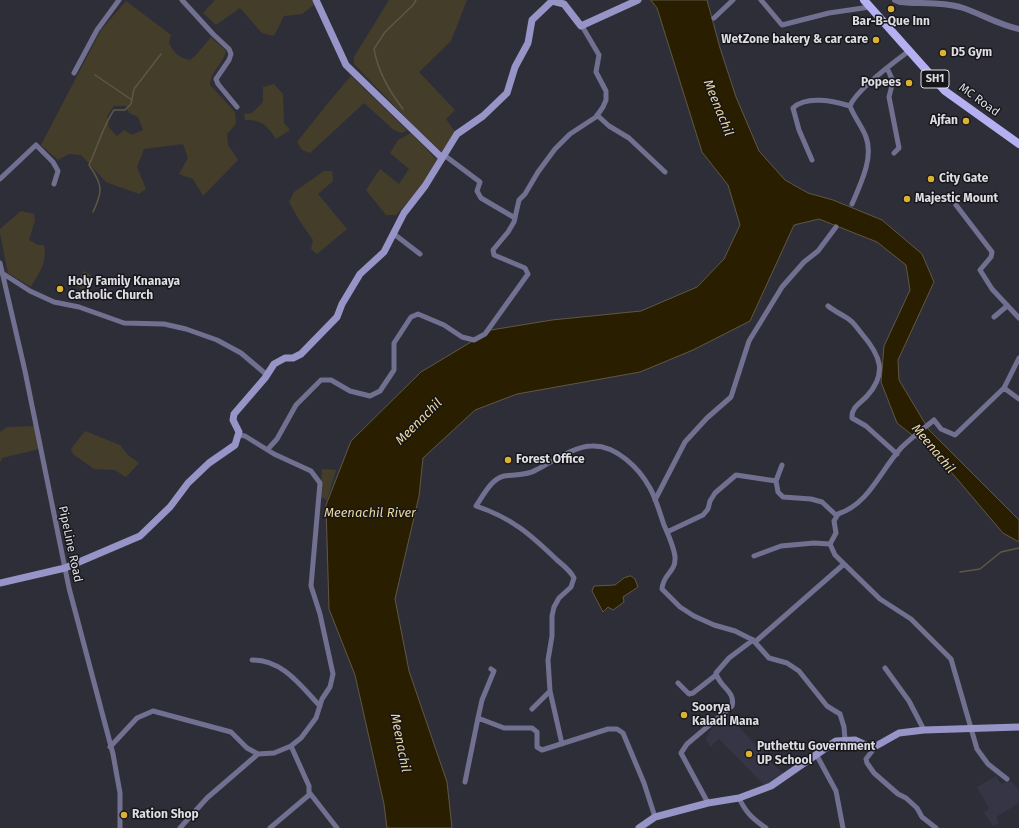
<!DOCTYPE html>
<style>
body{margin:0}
canvas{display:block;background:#2e2e38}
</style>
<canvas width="1019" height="828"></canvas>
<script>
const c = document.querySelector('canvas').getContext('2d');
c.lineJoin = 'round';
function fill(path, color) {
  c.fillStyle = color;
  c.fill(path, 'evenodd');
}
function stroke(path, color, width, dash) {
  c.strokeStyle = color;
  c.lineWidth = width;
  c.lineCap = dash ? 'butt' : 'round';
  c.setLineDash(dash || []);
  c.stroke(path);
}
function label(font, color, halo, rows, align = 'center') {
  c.font = font + ' "Fira Sans",sans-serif';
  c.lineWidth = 3;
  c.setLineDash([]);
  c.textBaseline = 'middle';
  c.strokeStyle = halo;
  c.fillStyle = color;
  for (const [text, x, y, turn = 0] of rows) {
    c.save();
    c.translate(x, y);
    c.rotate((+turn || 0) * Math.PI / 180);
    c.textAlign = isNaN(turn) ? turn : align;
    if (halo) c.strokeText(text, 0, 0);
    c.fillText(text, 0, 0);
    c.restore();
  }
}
fill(new Path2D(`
 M 727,714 L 771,762 L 784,774 L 765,786 L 719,739 L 710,747 L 706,739 L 710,731 Z
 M 996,776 L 1001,784 L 1011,781 L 1019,790 L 1019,803 L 996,817 L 999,823 L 993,826 L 984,813 L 989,808 L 977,787 Z`), '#363545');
fill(new Path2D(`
 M 215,0 L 312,0 L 314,5 L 302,14 L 284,16 L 274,36 L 262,33 L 240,8 L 216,25 L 203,13 Z
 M 389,0 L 467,0 L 451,41 L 419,72 L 455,110 L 446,119 L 455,132 L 444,152 L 440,153 L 354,64 L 354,57 Z
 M 126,1 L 171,35 L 169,43 C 174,53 179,58 190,60 L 196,55 L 211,37 L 226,51 C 223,64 211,70 210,85 L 235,112 L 236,124 L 227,134 L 228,145 L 238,160 L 203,196 L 193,179 L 179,174 L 188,158 L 183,144 L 144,149 L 137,167 L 146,189 L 139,194 L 106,182 L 81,155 L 69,154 L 58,160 L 41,145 L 101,30 ZM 114,106 L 126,106 L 129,113 L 138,117 L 143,130 L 132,135 L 124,130 L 117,136 L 109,128 L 107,116 Z
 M 351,76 L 407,130 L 402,133 L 394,130 L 364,103 L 310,153 L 302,150 L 297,142 L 328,103 Z
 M 274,84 L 283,94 L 284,123 L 290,130 L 276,139 C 268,126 261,119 245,120 L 244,114 L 252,113 L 263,102 L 263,87 Z
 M 411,133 L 437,160 C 426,181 412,198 396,215 L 386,215 L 366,190 L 380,169 L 399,184 L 409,169 L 390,153 L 398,140 Z
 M 324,171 L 332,171 L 333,181 L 318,194 L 347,229 L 317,254 L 311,249 L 313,240 L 299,220 L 289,202 L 294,192 Z
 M 21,211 L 34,214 L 35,220 L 29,240 L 38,245 L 44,245 C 47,264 40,271 31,287 L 8,273 L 0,233 L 0,229 Z
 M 84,271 L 92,276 L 83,290 L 75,285 Z
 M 34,426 L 39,449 L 2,458 L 0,463 L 0,432 L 7,427 Z
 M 85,431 L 120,445 L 128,455 L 139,463 L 126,477 L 115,470 L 94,469 L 73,454 L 71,449 Z
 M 322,469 L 336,470 L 327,500 L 320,497 Z`), '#443d2a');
const water = new Path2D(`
 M 651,0 L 707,0 L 720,48 L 736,97 L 759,151 L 785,180 L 808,193 L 833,200 L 882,220 L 922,254 L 934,282 L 898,360 L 899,380 L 929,430 L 1019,520 L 1019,542 L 1003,533 L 935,453 L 897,423 L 881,382 L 884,346 L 910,290 L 906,265 L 877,242 L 819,219 L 794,225 L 750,321 L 693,350 L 640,372 L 517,394 L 475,410 L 423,458 L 419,496 L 395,599 L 409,671 L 447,782 L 452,828 L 387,828 L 384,804 L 355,675 L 329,609 L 326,505 L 351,441 L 421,372 L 491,330 L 552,320 L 641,311 L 697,287 L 724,259 L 740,225 L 728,185 L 702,152 L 657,8 Z
 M 631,576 L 635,579 L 638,587 L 623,597 L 624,602 L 613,610 L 608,607 L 603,612 L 592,591 L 594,586 L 615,585 L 624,578 Z`);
fill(water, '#291e00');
stroke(water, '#5f5744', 1);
stroke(new Path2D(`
 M 95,75 L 132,100
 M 403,109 C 389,91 378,72 374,49 L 385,32 L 413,5 L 416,0
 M 93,212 C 103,191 103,185 89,165 C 97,148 104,124 114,110 L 125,110 L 131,104 L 134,89 L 161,54
 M 960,572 L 980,569 L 1001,552 L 1019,548`), '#5f5744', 1.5);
stroke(new Path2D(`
 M 182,0 L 213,34 L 229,49 L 231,54 L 229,60 L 216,79 L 218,84 L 237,107
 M 761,0 L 782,25 L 829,13 L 870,7
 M 714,18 L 733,0
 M 887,68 L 893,81 L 889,97 L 899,148 L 894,153
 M 74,73 L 97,30 L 119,0
 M 597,115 L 609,126 L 629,138 L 665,172
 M 444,155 L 480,182 L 477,191 L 481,198 L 515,218
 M 812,160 L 799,130 L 793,108 C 806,95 834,101 850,106
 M 0,179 L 36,145 L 53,162 L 58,171 L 54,184
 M 852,204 C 860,185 874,158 866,137 C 862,126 854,117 850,106 C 856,90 894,62 909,51
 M 956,205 L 992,252 L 991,257 L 980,270 L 992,289 L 1019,318
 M 394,234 L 420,254
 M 0,263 L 25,371 L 69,588 L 113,754 L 120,793 L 120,828
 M 2,273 L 30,291 L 54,302 L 79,307 L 124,323 L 164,324 L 186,329 L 217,340 L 241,353 L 267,375
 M 828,306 C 834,311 841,314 847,318 C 853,321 857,328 862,334 C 880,355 888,373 867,396 C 861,403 851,407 852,418 L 866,426 L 897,454
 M 994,317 L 1007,306
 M 1004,388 L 1019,399
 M 239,435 L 245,436 L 274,454 L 311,471 L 320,483 L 311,586 L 320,614 L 333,674 L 330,687 L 322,699 L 316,718 L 301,738 L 291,746 L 309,786 L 309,795 L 270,828
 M 268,449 L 277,439 L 296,405 L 321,380 L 331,380 L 350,391 L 370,396 L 380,391 L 394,370 L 394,343 L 411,317 L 418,314 L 444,325 L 462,337 L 474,340 L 485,334 L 528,274 L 525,268 L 494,255 L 493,250 L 508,232 L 514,222 L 519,200 L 525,194 L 538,172 L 555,149 L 570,134 L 596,117 L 603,107 L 606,100 L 606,91 L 596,72 L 599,55 L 582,26
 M 776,481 L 782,465
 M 655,500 L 685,442 L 707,418 L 731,397 L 749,341 L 782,287 L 804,262 L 818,251 L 836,227
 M 667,532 L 703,515 L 708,509 L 710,501 L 715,493 L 736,475 L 776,481 L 778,492 L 783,497 L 811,499 L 822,502 L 837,516
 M 754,556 L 781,546 L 814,543 L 830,544
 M 755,642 L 844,564
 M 252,660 C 282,659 301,686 320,706
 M 885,668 L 909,701 L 924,730
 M 678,683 L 689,694 L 693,693 L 716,675
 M 550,691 L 562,744
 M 532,709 L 550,691 L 548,660 L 552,636 L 552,616 L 554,607 L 559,598 L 571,587 L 574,578 C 571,571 563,565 557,560 C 530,534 512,518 476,506 C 483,496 491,479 504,476 C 515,474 526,476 536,470 C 552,462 574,446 592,446 C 616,445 639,468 650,488 C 656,499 660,513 664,525 C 668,534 674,547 675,557 C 676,573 663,573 662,589 L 680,607 L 694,616 L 714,625 L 735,631 L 753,640 L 769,658 L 787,663 L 799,671 L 827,706 L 840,714 L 844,727 L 845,739
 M 478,718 L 482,700 L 494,671 L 491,669
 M 876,746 L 866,759 L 867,763 L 874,773 L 898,794 L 906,798 L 917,808 L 922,817 L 936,828
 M 110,747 L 137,718 L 153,711 L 231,732 L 247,748 L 258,754 L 274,753 L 291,746
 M 816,754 L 836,791 L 843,828
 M 1007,779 L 988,764 L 977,749 L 951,659 L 911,619 L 880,599 L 835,555 L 830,544 L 836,533 L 834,521 L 838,514 C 869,504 880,471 901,448 C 911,438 923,429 934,420 L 941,429 L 955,435 L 1004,388 L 1019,358
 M 465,782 L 478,718 L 504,728 L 532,728 L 537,732 L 537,747 L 542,750 L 608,729 L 617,729 L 623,733 L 644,783 L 655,817
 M 309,792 L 337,828
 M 739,798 C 746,813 753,819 766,828
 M 708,803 L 681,753 L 687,744 L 732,706 C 736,691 719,687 716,673 L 729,658 L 753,640
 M 180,828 L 207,798 L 258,754`), '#717090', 5);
stroke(new Path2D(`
 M 895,0 L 900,2 C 920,4 941,2 960,7 C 980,13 998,25 1019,29`), '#717090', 6);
stroke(new Path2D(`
 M 316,0 L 346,65 L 442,158
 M 0,583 L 65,568 L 140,536 L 170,507 L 188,483 L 209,463 L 235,445 L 239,432 L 233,420 L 234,414 L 265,378 L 274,364 L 285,358 L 293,358 L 301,354 L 337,317 L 342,304 L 360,274 L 384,252 L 404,213 L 425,186 L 457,134 L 483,116 L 507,93 L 515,67 L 528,43 L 532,20 L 552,1 L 564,4 L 581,26 L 638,0
 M 639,828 L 655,817 L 708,803 L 739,798 L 771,786 L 836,741 L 855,740 L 870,747 L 876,746 L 899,733 L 924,730 L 1019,727`), '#9794c7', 7);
stroke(new Path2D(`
 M 864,0 L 945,91 L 1019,144`), '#b4b0f1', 8);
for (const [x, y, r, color] of [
 [891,9,4,"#dcb233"],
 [876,40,4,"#dcb233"],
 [943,53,4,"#dcb233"],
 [909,83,4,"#dcb233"],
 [966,121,4,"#dcb233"],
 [931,179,4,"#dcb233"],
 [907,199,4,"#dcb233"],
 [60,289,4,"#dcb233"],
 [508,460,4,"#dcb233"],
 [684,715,4,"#dcb233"],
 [749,754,4,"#dcb233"],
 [124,815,4,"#dcb233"]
]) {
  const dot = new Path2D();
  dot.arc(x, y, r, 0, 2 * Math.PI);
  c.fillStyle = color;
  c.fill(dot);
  stroke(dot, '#17171b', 1.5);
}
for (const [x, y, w] of [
 [935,79,28]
]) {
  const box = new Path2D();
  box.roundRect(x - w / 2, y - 9, w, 18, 3);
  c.fillStyle = '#17171b';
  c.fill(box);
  stroke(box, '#dddde3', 1);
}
label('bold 11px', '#dddde3', null, [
 ["SH1",935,79]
]);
label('bold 12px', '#dddde3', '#17171b', [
 ["Bar-B-Que Inn",891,22,"center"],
 ["WetZone bakery & car care",868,40,"right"],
 ["D5 Gym",951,53],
 ["Popees",901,83,"right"],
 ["Ajfan",958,121,"right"],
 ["City Gate",939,179],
 ["Majestic Mount",915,199],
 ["Holy Family Knanaya",68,282],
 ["Catholic Church",68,296],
 ["Forest Office",516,460],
 ["Soorya",692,708],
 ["Kaladi Mana",692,722],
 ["Puthettu Government",757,747],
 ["UP School",757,761],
 ["Ration Shop",132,815]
], 'left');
label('12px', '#dddde3', '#17171b', [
 ["MC Road",979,100,36],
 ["PipeLine Road",70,544,78]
]);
label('italic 13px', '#ebd59b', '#17171b', [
 ["Meenachil",718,108,68],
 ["Meenachil",419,422,-45],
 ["Meenachil",933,449,50],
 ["Meenachil River",370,513],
 ["Meenachil",400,743,79]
]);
</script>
